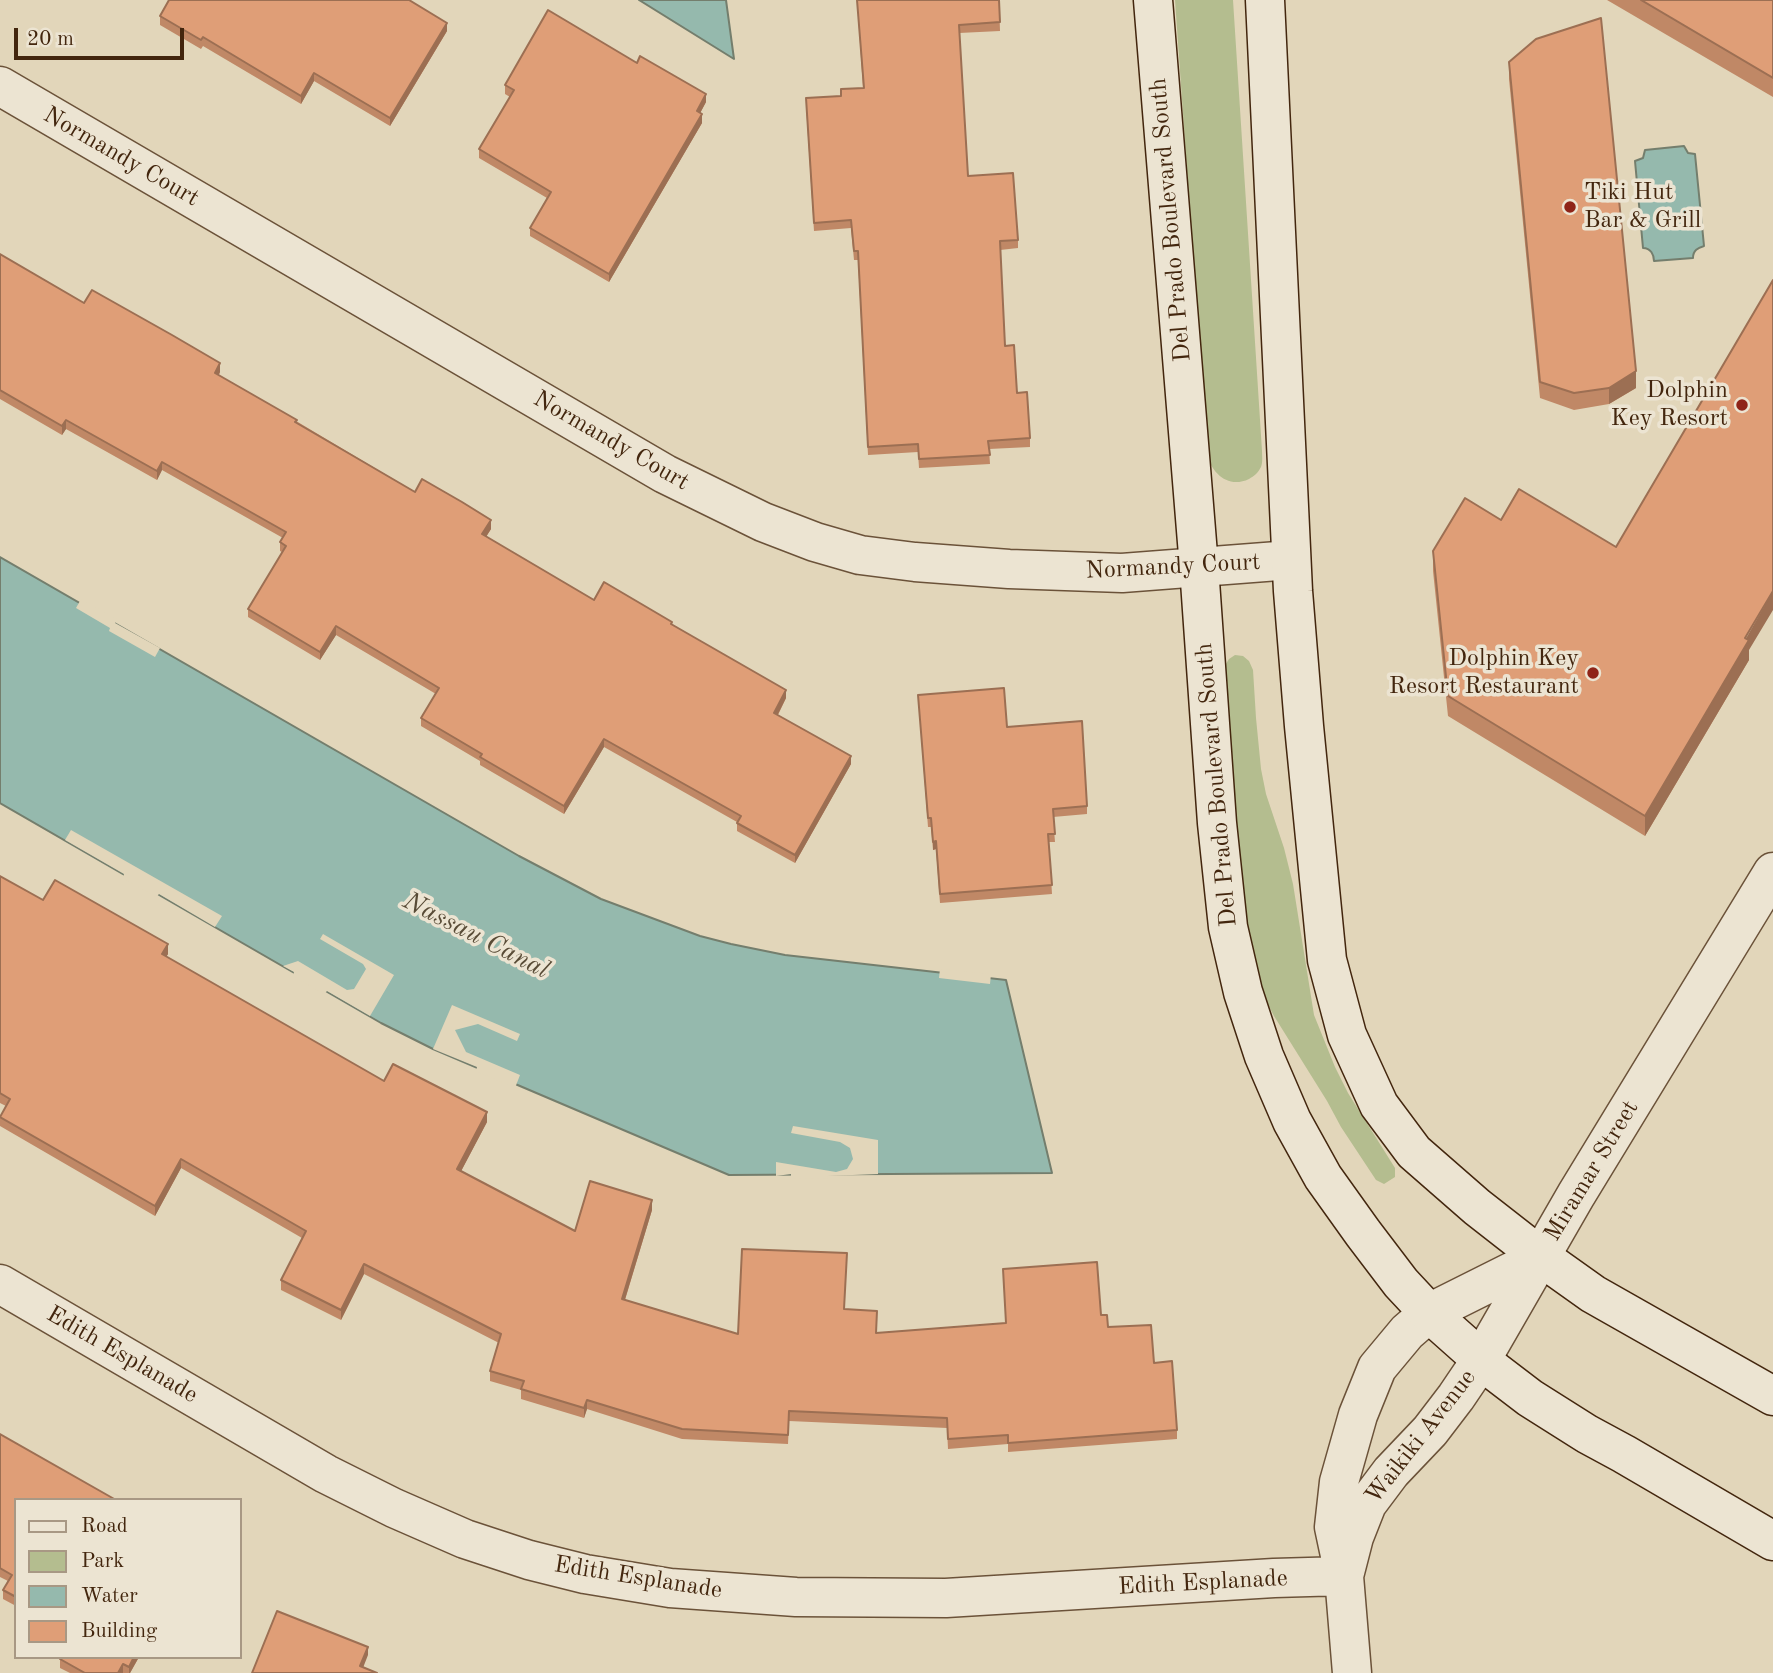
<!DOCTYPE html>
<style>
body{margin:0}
#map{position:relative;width:1773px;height:1673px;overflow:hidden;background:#e2d6ba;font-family:"Old Standard TT",serif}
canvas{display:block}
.legend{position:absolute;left:14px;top:1498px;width:228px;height:161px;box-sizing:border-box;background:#ece4d2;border:2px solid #a89884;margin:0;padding:9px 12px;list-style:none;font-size:21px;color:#43260e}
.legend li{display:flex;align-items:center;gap:14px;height:35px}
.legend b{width:35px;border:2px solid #a89884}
.scale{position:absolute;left:14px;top:28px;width:170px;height:32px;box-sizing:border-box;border:4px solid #43260e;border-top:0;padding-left:9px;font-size:21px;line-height:24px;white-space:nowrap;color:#43260e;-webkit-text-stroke:5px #ece4d2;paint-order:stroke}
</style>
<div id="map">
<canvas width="1773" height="1673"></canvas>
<ul class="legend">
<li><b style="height:9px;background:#ece4d2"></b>Road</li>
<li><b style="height:19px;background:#b4bd8f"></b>Park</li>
<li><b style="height:19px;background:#95b9ad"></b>Water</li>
<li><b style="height:19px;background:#df9e77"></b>Building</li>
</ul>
<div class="scale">20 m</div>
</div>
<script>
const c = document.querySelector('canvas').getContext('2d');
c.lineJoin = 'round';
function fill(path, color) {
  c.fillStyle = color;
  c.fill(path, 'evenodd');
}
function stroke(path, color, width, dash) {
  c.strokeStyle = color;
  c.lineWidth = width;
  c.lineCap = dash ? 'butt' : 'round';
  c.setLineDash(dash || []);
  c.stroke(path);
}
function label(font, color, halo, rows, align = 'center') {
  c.font = font + ' "Old Standard TT",serif';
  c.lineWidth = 7;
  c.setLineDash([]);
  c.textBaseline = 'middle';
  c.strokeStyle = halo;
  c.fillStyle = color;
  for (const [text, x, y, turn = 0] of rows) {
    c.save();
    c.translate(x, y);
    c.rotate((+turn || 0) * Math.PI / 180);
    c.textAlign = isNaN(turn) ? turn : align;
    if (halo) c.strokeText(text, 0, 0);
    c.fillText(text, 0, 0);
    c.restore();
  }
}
fill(new Path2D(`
 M 1175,0 L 1233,0 L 1262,451 C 1262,456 1263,462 1261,467 C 1258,473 1254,476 1249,479 C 1228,489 1212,473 1207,455 Z
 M 1235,655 L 1243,656 L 1249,661 L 1253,670 L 1256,718 L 1261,769 L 1266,794 L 1284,848 L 1293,884 L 1314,1015 L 1335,1067 L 1348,1093 L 1395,1168 L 1395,1177 L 1384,1184 L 1376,1180 L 1341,1127 L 1327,1101 L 1274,1016 L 1260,989 L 1241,896 L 1224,667 L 1229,659 Z`), '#b4bd8f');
const water = new Path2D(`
 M 639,0 L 726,0 L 734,59 Z
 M 1684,146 L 1688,153 L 1695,154 L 1704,246 C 1698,248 1693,250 1693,258 L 1654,261 C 1654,255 1651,248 1643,248 L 1635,161 L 1643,158 L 1645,150 Z
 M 0,557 L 519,856 L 601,899 L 700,936 L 731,944 L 785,955 L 1006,980 L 1052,1173 L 729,1175 L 433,1049 L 381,1023 L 0,803 Z`);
fill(water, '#95b9ad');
stroke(water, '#747e6d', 2);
fill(new Path2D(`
 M 81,599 L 117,619 L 115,623 L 160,648 L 155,657 L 109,631 L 110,628 L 76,608 Z
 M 71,830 L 222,916 L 215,927 L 159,894 L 156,897 L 123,878 L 124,874 L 65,840 Z
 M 323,934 L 394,975 L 370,1016 L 327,991 L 324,994 L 293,976 L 294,972 L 283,966 L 298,961 L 347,990 L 354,989 L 366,969 L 363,964 L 320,939 Z
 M 940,969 L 991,974 L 990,984 L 939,978 Z
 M 452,1005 L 520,1034 L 517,1041 L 478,1024 L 455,1030 L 466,1052 L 520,1075 L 515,1088 L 476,1071 L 477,1067 L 433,1049 Z
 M 793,1126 L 878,1140 L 878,1174 L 828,1176 L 827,1179 L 791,1178 L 791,1174 L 776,1176 L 776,1162 L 836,1172 L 847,1169 L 853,1159 L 850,1148 L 840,1142 L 791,1133 Z`), '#e2d6ba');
const street = new Path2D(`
 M 0,86 L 665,474 L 763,522 L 815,542 L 860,555 L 915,562 L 1009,569 L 1122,573 L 1291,560
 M 0,1284 L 326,1474 L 394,1508 L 465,1539 L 529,1560 L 585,1574 L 670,1588 L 796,1597 L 946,1598 L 1274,1578 L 1344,1576
 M 1341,1560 L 1334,1527 L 1339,1482 L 1358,1415 L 1377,1368 L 1407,1332 L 1429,1313 L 1541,1257
 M 1352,1673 L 1344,1576 L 1354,1537 L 1367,1504 L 1391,1472 L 1430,1431 L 1456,1397 L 1481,1360 L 1576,1195 L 1773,872`);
const secondary = new Path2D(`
 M 1153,0 L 1199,567 L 1217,823 L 1228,927 L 1243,992 L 1264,1056 L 1292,1121 L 1323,1177 L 1363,1233 L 1401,1283 L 1429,1313 L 1492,1369 L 1530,1398 L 1587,1434 L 1624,1454 L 1773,1541
 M 1265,0 L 1293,591 L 1304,726 L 1327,960 L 1347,1035 L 1379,1105 L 1414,1152 L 1477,1207 L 1541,1257 L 1593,1294 L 1773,1396`);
stroke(street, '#6b5239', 41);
stroke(secondary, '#43260e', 41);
stroke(street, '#ece4d2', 38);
stroke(secondary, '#ece4d2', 38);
fill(new Path2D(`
 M 857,0 L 999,0 L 1000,31 L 959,33 L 968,176 L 1018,240 L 1018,248 L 1000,250 L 1005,346 L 1030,438 L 1030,447 L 989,449 L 990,464 L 919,468 L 918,452 L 868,455 L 858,260 L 854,260 L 851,228 L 814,231 L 806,106 L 841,96 L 841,89 L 863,88 Z
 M 1607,0 L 1773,0 L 1773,97 Z
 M 160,16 L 447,31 L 390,126 L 314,81 L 301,104 L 203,46 L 201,49 L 160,25 Z
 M 1509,62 L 1636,388 L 1609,404 L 1574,410 L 1540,398 L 1509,79 Z
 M 637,63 L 706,102 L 700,113 L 702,123 L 609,282 L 530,236 L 530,228 L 547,198 L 479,158 L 479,149 L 510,97 L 505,94 L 505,85 Z
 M 0,254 L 84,303 L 220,372 L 219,375 L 415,492 L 491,529 L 486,537 L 594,600 L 672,624 L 786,698 L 778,715 L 851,764 L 795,863 L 737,831 L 737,822 L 604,747 L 564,814 L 480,765 L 480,761 L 421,726 L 421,718 L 436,694 L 336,635 L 320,660 L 248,617 L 248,609 L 282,552 L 280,551 L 280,542 L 283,538 L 162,470 L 157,480 L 66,429 L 62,435 L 0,399 Z
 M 1433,551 L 1749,650 L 1749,660 L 1645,836 L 1448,716 L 1433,571 Z
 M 918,695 L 1007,727 L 1087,806 L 1087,814 L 1053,817 L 1055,842 L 1049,842 L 1052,894 L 940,903 L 936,849 L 933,850 L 931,827 L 928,827 Z
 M 0,876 L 43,900 L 168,954 L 166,957 L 384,1081 L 487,1122 L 461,1171 L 575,1231 L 652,1210 L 625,1300 L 738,1334 L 844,1309 L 877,1333 L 1006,1323 L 1003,1269 L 1101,1315 L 1108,1327 L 1154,1363 L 1177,1430 L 1177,1439 L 1008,1452 L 1008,1444 L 948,1449 L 947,1428 L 789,1421 L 788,1444 L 682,1439 L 587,1409 L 584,1418 L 521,1399 L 521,1390 L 490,1381 L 490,1371 L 499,1343 L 364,1274 L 341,1320 L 281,1290 L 281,1280 L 302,1238 L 181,1168 L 155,1216 L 0,1126 L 0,1117 L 6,1106 L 0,1103 Z
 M 0,1434 L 16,1500 L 16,1606 L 3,1599 L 3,1590 L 8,1581 L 0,1577 Z
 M 62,1657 L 139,1657 L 130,1673 L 70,1673 L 60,1668 L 60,1659 Z`), '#c08866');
fill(new Path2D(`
 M 447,23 L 447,31 L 390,126 L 390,118 Z
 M 314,73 L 314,81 L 301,104 L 301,96 Z
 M 706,94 L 706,102 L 697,119 L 697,111 Z
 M 702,114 L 702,123 L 609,282 L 609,274 Z
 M 220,363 L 220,372 L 215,381 L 215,373 Z
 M 1636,371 L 1636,388 L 1609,404 L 1609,388 Z
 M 66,420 L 66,429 L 62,435 L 62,426 Z
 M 162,462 L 162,470 L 157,480 L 157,471 Z
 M 491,520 L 491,529 L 482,543 L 482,534 Z
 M 1773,591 L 1773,610 L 1749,650 L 1749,660 L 1645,836 L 1645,816 Z
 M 336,626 L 336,635 L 320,660 L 320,652 Z
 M 786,690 L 786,698 L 774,722 L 774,713 Z
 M 604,739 L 604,747 L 564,814 L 564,806 Z
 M 851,756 L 851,764 L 795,863 L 795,855 Z
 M 936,841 L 936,849 L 933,850 L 933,842 Z
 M 168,944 L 168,954 L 162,964 L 162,954 Z
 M 487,1112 L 487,1122 L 457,1179 L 457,1169 Z
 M 181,1159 L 181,1168 L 155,1216 L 155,1206 Z
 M 652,1200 L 652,1210 L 622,1309 L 622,1299 Z
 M 364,1264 L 364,1274 L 341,1320 L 341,1310 Z
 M 587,1400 L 587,1409 L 584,1418 L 584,1408 Z
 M 368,1647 L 368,1655 L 361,1673 L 360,1666 Z
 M 134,1657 L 139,1657 L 130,1673 L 129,1673 L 129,1667 Z
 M 123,1664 L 123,1673 L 118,1673 Z`), '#9c6f53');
const building = new Path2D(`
 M 169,0 L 409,0 L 447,23 L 390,118 L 314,73 L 301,96 L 203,37 L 201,40 L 160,16 Z
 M 857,0 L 999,0 L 1000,22 L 959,25 L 968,176 L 1013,173 L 1018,240 L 1000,241 L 1005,346 L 1014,345 L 1017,393 L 1027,392 L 1030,438 L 988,441 L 990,455 L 919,459 L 918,444 L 868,447 L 858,251 L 854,251 L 851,220 L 814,223 L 806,98 L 841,96 L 841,89 L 864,88 Z
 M 1641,0 L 1773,0 L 1773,78 Z
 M 548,10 L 637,63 L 640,56 L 706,94 L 697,111 L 702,114 L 609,274 L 530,228 L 551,192 L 479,149 L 514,90 L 505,85 Z
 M 1601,18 L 1636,371 L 1609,388 L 1574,393 L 1540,382 L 1509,62 L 1536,39 Z
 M 0,254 L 84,303 L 92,290 L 172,335 L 220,363 L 215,373 L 297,420 L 295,422 L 415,492 L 422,479 L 462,502 L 491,520 L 482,534 L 594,600 L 604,582 L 672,622 L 671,624 L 786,690 L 774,713 L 851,756 L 795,855 L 737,823 L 741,816 L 604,739 L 564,806 L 480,757 L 482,754 L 421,718 L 439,688 L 336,626 L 320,652 L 248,609 L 286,546 L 280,542 L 286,532 L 162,462 L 157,471 L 66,420 L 62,426 L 0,390 Z
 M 1773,280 L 1773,591 L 1745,638 L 1749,640 L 1645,816 L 1448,696 L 1433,551 L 1465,498 L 1501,520 L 1519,489 L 1616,547 Z
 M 1004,688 L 1007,727 L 1082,721 L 1087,806 L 1053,809 L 1055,834 L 1048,834 L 1052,885 L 940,894 L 936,841 L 933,842 L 931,818 L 928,818 L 918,695 Z
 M 0,876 L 43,900 L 55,880 L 168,944 L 162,954 L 384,1081 L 393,1064 L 487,1112 L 457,1169 L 575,1231 L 590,1181 L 652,1200 L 622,1299 L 738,1334 L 742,1249 L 847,1253 L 844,1309 L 877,1311 L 876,1333 L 1006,1323 L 1003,1269 L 1097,1262 L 1101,1315 L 1107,1315 L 1108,1327 L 1151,1325 L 1154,1363 L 1172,1361 L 1177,1430 L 1008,1443 L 1008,1435 L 948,1439 L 947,1418 L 789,1411 L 788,1435 L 682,1429 L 587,1400 L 584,1408 L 521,1389 L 524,1381 L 490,1371 L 501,1334 L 364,1264 L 341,1310 L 281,1280 L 306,1231 L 181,1159 L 155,1206 L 0,1117 L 10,1099 L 0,1093 Z
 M 0,1434 L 116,1500 L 16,1500 L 16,1597 L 3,1590 L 12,1575 L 0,1568 Z
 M 277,1611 L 368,1647 L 360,1666 L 377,1673 L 252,1673 Z
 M 62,1657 L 134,1657 L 129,1667 L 123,1664 L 118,1673 L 85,1673 L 60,1659 Z`);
fill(building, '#df9e77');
stroke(building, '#9c6f53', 2);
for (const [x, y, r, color] of [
 [1570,207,7,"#8f2418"],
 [1742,405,7,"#8f2418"],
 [1593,673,7,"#8f2418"]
]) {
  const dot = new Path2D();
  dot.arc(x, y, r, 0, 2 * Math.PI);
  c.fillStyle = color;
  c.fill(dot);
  stroke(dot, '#ece4d2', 2.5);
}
label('24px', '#43260e', '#ece4d2', [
 ["Normandy Court",121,157,30],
 ["Del Prado Boulevard South",1171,220,-95],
 ["Normandy Court",611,441,30],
 ["Normandy Court",1173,567,-3],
 ["Del Prado Boulevard South",1217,785,-95],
 ["Miramar Street",1592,1171,-59],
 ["Edith Esplanade",122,1355,30],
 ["Waikiki Avenue",1421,1437,-52],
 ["Edith Esplanade",638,1578,9],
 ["Edith Esplanade",1203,1583,-3]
]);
label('24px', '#43260e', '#ece4d2', [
 ["Tiki Hut",1584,193,"left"],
 ["Bar & Grill",1584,221,"left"],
 ["Dolphin",1728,391],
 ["Key Resort",1728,419],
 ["Dolphin Key",1579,659],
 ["Resort Restaurant",1579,687]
], 'right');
label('italic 26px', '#584b36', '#ece4d2', [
 ["Nassau Canal",476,936,27]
]);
</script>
